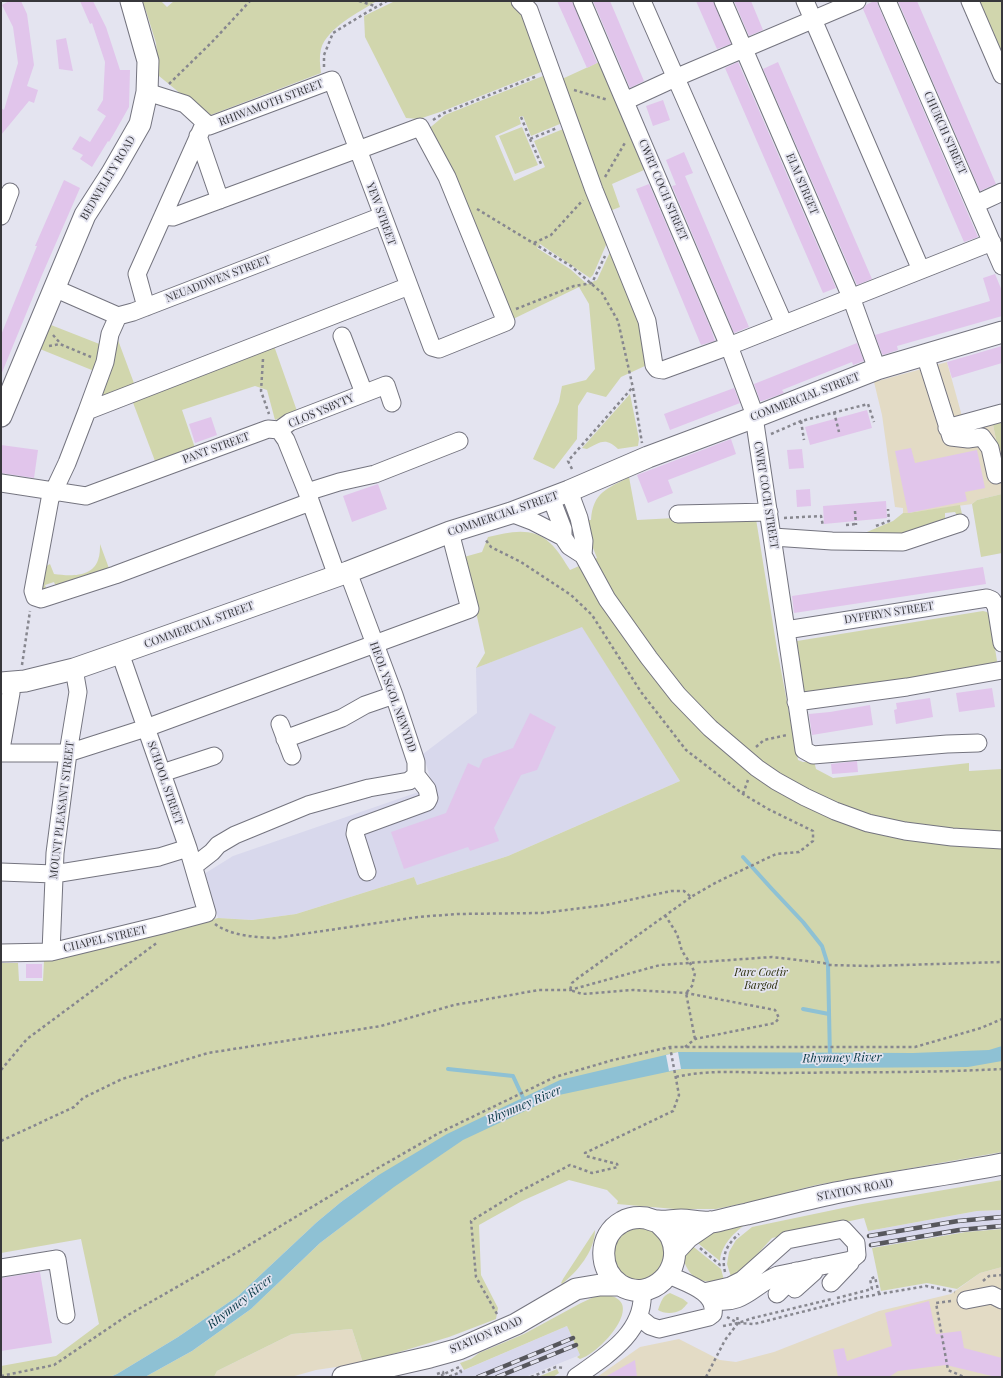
<!DOCTYPE html>
<style>
body{margin:0}
#map{position:relative;width:1003px;height:1378px;overflow:hidden;background:#e4e4f0;font-family:"Playfair Display",serif}
canvas{display:block}
.frame{position:absolute;inset:0;border:2px solid #37373b;pointer-events:none}
</style>
<div id="map">
<canvas width="1003" height="1378"></canvas>
<div class="frame"></div>
</div>
<script>
const c = document.querySelector('canvas').getContext('2d');
c.lineJoin = 'round';
function fill(path, color) {
  c.fillStyle = color;
  c.fill(path, 'evenodd');
}
function stroke(path, color, width, dash) {
  c.strokeStyle = color;
  c.lineWidth = width;
  c.lineCap = dash ? 'butt' : 'round';
  c.setLineDash(dash || []);
  c.stroke(path);
}
function label(font, color, halo, rows, align = 'center') {
  c.font = font + ' "Playfair Display",serif';
  c.lineWidth = 3.5;
  c.setLineDash([]);
  c.textBaseline = 'middle';
  c.strokeStyle = halo;
  c.fillStyle = color;
  for (const [text, x, y, turn = 0] of rows) {
    c.save();
    c.translate(x, y);
    c.rotate((+turn || 0) * Math.PI / 180);
    c.textAlign = isNaN(turn) ? turn : align;
    if (halo) c.strokeText(text, 0, 0);
    c.fillText(text, 0, 0);
    c.restore();
  }
}
fill(new Path2D(`
 M 947,362 L 965,427 L 992,420 L 997,444 L 1002,452 L 1002,494 L 977,500 L 972,504 L 908,513 L 903,513 L 903,508 L 895,507 L 882,415 L 874,382 Z
 M 1002,1267 L 1002,1377 L 597,1377 L 640,1347 L 679,1339 L 720,1360 L 736,1362 L 774,1352 L 879,1311 L 951,1294 L 980,1273 Z
 M 352,1329 L 363,1363 L 316,1370 L 291,1377 L 214,1377 L 217,1371 L 292,1334 Z`), '#e3dbc5');
fill(new Path2D(`
 M 582,626 L 680,781 L 508,856 L 417,885 L 414,877 L 296,914 L 252,920 L 218,918 L 204,874 L 233,856 L 433,787 L 423,754 L 477,713 L 476,668 Z
 M 1002,1210 L 1002,1229 L 966,1232 L 872,1248 L 868,1231 L 977,1211 Z
 M 567,1326 L 580,1355 L 525,1377 L 448,1377 Z`), '#d8d8ec');
fill(new Path2D(`
 M 141,1 L 161,1 L 167,7 L 174,1 L 377,1 C 359,12 327,28 321,49 C 319,57 320,65 321,73 L 208,116 L 159,76 L 156,43 L 146,11 Z
 M 395,1 L 514,1 L 528,24 L 546,70 L 443,111 L 419,119 L 406,118 L 365,37 L 364,16 Z
 M 979,1 L 1002,1 L 1002,56 Z
 M 599,62 L 644,170 L 612,184 L 620,207 L 607,212 L 562,79 Z
 M 548,74 L 567,121 L 531,136 L 523,116 L 519,117 L 521,124 L 495,136 L 514,181 L 545,167 L 534,141 L 568,127 L 609,238 L 593,275 L 590,278 L 540,244 L 537,248 L 570,269 L 587,284 L 597,280 L 610,252 L 642,321 L 647,365 L 621,377 L 606,397 L 587,392 L 578,406 L 577,439 L 554,469 L 533,459 L 559,402 L 562,386 L 586,380 L 595,369 L 589,304 L 579,287 L 509,321 L 426,131 L 445,115 Z
 M 522,127 L 538,165 L 515,174 L 499,136 Z
 M 51,325 L 102,345 L 115,332 L 138,394 L 273,343 L 297,411 L 275,420 L 267,390 L 255,386 L 182,410 L 195,448 L 155,461 L 129,392 L 101,400 L 104,375 L 40,349 Z
 M 630,394 L 639,439 L 638,446 L 618,449 C 606,437 600,442 587,449 L 582,448 Z
 M 992,420 L 1002,423 L 1002,452 L 997,444 Z
 M 629,477 L 637,520 L 675,518 L 756,519 L 777,649 L 798,760 L 803,762 L 814,761 L 816,769 L 833,778 L 969,763 L 969,771 L 1002,769 L 1002,1152 L 816,1185 L 755,1201 L 716,1209 L 675,1209 L 617,1204 L 618,1201 L 607,1190 L 569,1180 L 522,1201 L 479,1225 L 481,1275 L 498,1308 L 496,1319 L 449,1337 L 363,1363 L 352,1329 L 292,1334 L 217,1371 L 214,1377 L 145,1377 L 192,1351 L 251,1309 L 320,1243 L 387,1192 L 377,1176 L 341,1202 L 317,1222 L 238,1296 L 178,1337 L 117,1374 L 110,1377 L 1,1377 L 1,1366 L 56,1356 L 99,1324 L 81,1239 L 1,1253 L 1,963 L 18,963 L 19,981 L 43,981 L 44,961 L 148,934 L 164,934 L 172,932 L 218,918 L 252,920 L 296,914 L 414,877 L 417,885 L 508,856 L 680,781 L 582,627 L 476,668 L 485,653 L 464,557 L 482,552 L 488,537 C 509,532 533,526 550,543 C 558,550 564,561 570,570 L 597,558 L 591,543 L 586,520 L 591,520 C 593,492 607,489 629,477 Z
 M 1002,494 L 1002,553 L 981,557 L 972,504 L 977,500 Z
 M 960,505 L 963,519 L 958,517 L 955,512 L 945,513 L 945,519 L 942,525 L 904,537 L 855,537 L 893,521 L 903,513 L 908,513 Z
 M 100,544 L 110,571 L 57,589 L 54,582 L 45,585 L 48,593 L 44,592 L 41,589 L 43,568 L 50,564 L 54,574 C 69,576 92,578 98,560 C 100,555 100,549 100,544 Z
 M 983,611 L 987,612 L 990,617 L 997,661 L 994,666 L 804,695 L 797,641 Z
 M 1002,1180 L 1002,1210 L 977,1211 L 868,1231 L 864,1218 L 772,1238 L 743,1270 L 731,1277 L 727,1264 L 729,1252 L 736,1240 L 752,1227 L 862,1204 Z
 M 748,1223 C 735,1231 721,1245 720,1261 L 694,1240 L 705,1232 Z
 M 635,1226 L 656,1231 L 666,1250 L 661,1270 C 636,1285 634,1285 613,1264 C 613,1238 612,1239 635,1226 Z
 M 1002,1229 L 1002,1267 L 980,1273 L 957,1289 L 927,1283 L 881,1291 L 872,1248 L 966,1232 Z
 M 595,1230 C 595,1251 577,1272 562,1284 L 561,1283 L 563,1279 Z
 M 690,1244 L 721,1269 L 724,1280 C 703,1284 690,1281 683,1258 Z
 M 670,1293 L 683,1299 L 688,1303 C 686,1305 683,1309 681,1310 C 674,1314 664,1314 658,1310 C 661,1302 662,1296 670,1293 Z
 M 605,1295 C 649,1299 601,1353 580,1359 L 577,1357 L 580,1355 L 567,1326 L 464,1370 L 460,1363 L 471,1359 L 479,1353 L 524,1334 L 581,1303 L 596,1296 Z
 M 557,1369 L 559,1373 L 553,1377 L 538,1377 Z`), '#d1d6ad');
fill(new Path2D(`
 M 1002,1046 L 1002,1061 L 968,1067 L 681,1069 L 559,1095 L 463,1140 L 394,1187 L 320,1243 L 251,1309 L 192,1351 L 145,1377 L 110,1377 L 117,1374 L 178,1337 L 238,1296 L 317,1222 L 341,1202 L 377,1176 L 447,1134 L 560,1080 L 678,1052 L 913,1053 L 989,1050 Z`), '#8ec1d4');
fill(new Path2D(`
 M 678,1052 L 681,1069 L 669,1071 L 666,1055 Z`), '#e4e4f0');
stroke(new Path2D(`
 M 743,857 L 771,888 L 803,922 L 822,946 L 828,965 L 830,1058
 M 803,1009 L 829,1014
 M 448,1069 L 513,1076 L 525,1102`), '#8ec1d4', 4);
fill(new Path2D(`
 M 9,1 L 21,1 L 27,14 L 34,65 L 27,86 L 38,90 L 34,103 L 29,101 L 1,135 L 1,108 L 4,110 L 18,63 L 13,27 L 2,5 Z
 M 80,1 L 93,1 L 106,27 L 120,70 L 130,70 L 129,107 L 116,130 L 109,142 L 108,141 L 92,167 L 80,159 L 83,155 L 72,149 L 80,136 L 90,142 L 106,116 L 97,110 L 103,100 L 105,62 L 92,23 L 90,24 Z
 M 557,1 L 572,1 L 597,63 L 587,68 Z
 M 593,1 L 610,1 L 644,81 L 630,88 Z
 M 696,1 L 713,1 L 731,44 L 717,49 Z
 M 734,1 L 751,1 L 763,30 L 749,36 Z
 M 874,1 L 877,1 L 878,5 L 978,237 L 964,242 L 863,9 L 866,5 Z
 M 898,1 L 917,1 L 996,184 L 980,191 Z
 M 66,38 L 73,71 L 59,69 L 56,40 Z
 M 738,62 L 836,288 L 823,293 L 725,68 Z
 M 778,62 L 872,279 L 857,285 L 763,69 Z
 M 663,100 L 670,120 L 653,126 L 646,106 Z
 M 684,152 L 693,173 L 685,176 L 749,327 L 734,333 L 672,186 L 676,185 L 666,160 Z
 M 64,180 L 80,188 L 42,275 L 1,375 L 1,335 L 37,246 L 35,246 Z
 M 649,184 L 711,329 L 715,341 L 701,345 L 636,189 Z
 M 995,274 L 1002,291 L 1002,316 L 897,346 L 898,350 L 883,355 L 882,354 L 875,335 L 990,301 L 983,278 Z
 M 857,343 L 864,361 L 853,365 L 852,362 L 782,390 L 784,393 L 762,401 L 760,401 L 754,384 Z
 M 1002,346 L 1002,363 L 952,378 L 947,362 Z
 M 734,388 L 740,403 L 670,430 L 664,414 Z
 M 867,410 L 872,428 L 810,445 L 805,427 Z
 M 211,417 L 217,435 L 195,443 L 189,424 Z
 M 731,439 L 736,454 L 668,480 L 673,493 L 648,503 L 637,475 Z
 M 1,445 L 38,450 L 34,478 L 1,473 Z
 M 911,448 L 915,463 L 977,450 L 985,488 L 965,492 L 967,501 L 908,513 L 895,451 Z
 M 802,449 L 804,468 L 789,469 L 787,450 Z
 M 378,484 L 387,509 L 352,522 L 343,496 Z
 M 810,489 L 811,506 L 797,507 L 796,490 Z
 M 886,501 L 887,518 L 824,524 L 823,506 Z
 M 983,567 L 986,584 L 794,613 L 792,596 Z
 M 992,688 L 995,707 L 959,712 L 956,693 Z
 M 930,698 L 933,717 L 896,724 L 894,710 L 897,709 L 896,703 Z
 M 870,705 L 873,725 L 812,735 L 809,714 L 830,712 Z
 M 530,713 L 556,727 L 537,770 L 521,775 L 494,828 L 499,841 L 470,851 L 468,847 L 404,869 L 391,832 L 446,813 L 468,763 L 479,768 L 483,759 L 513,748 Z
 M 857,761 L 858,772 L 832,774 L 831,764 Z
 M 26,964 L 42,964 L 42,978 L 26,978 Z
 M 40,1272 L 52,1343 L 1,1351 L 1,1278 Z
 M 929,1301 L 936,1334 L 961,1331 L 964,1348 L 1002,1358 L 1002,1377 L 996,1377 L 946,1365 L 898,1371 L 889,1377 L 838,1377 L 833,1350 L 844,1348 L 847,1361 L 892,1346 L 885,1313 Z
 M 635,1360 L 637,1377 L 605,1377 Z`), '#e1c5eb');
const minor = new Path2D(`
 M 520,1 L 529,10 L 594,190 L 647,321 L 654,365 L 657,369 L 663,370 L 729,346 L 992,242
 M 582,1 L 729,346 L 753,410 L 804,750 L 813,755 L 947,744 L 978,743
 M 642,1 L 784,324
 M 723,1 L 851,297 L 877,369
 M 805,1 L 921,270
 M 887,1 L 1002,266
 M 970,1 L 1002,75
 M 147,92 L 185,104 L 209,126 L 332,80 C 365,169 398,258 432,347 L 439,349 L 506,322 L 447,177 L 420,127 L 358,150 L 355,150 L 173,217 L 163,216
 M 625,101 L 675,78 L 857,1
 M 198,136 L 220,200
 M 976,204 L 1002,192
 M 1,216 L 10,192
 M 54,288 L 118,316 L 133,312 L 382,216
 M 146,307 L 137,274 L 205,122
 M 342,336 L 364,393
 M 925,355 L 951,437 L 968,439 L 982,437 L 990,448 L 996,475
 M 87,411 L 105,362 L 110,334 L 118,316
 M 947,428 L 1002,413
 M 279,430 L 290,422 L 386,385 L 392,403
 M 1,483 L 86,496 L 268,429 L 279,430 L 286,440 L 307,492 L 337,576
 M 569,491 L 579,518 L 584,541 L 583,555
 M 307,492 L 339,482 L 375,474 L 459,441
 M 551,498 L 563,529 L 563,537 L 569,546 L 583,555 L 607,599 L 649,658 L 678,695 L 710,728 L 757,768 L 776,781 L 805,797 L 835,811 L 868,823 L 905,831 L 952,837 L 1002,840
 M 310,502 L 115,575 L 41,599 L 35,597 L 33,591 L 50,499 L 67,463 L 87,411 L 409,286
 M 511,513 L 532,521 L 563,537
 M 678,514 L 769,512
 M 773,537 L 832,541 L 903,542 L 960,523
 M 992,600 L 996,606 L 1002,643
 M 786,630 L 987,598 L 992,600
 M 796,702 L 907,687 L 1002,670
 M 280,724 L 292,756
 M 285,739 L 342,718 L 365,705 L 394,695
 M 1,749 L 11,693 L 11,683
 M 1,753 L 68,753 L 146,728 L 470,609 L 450,532
 M 162,773 L 214,756
 M 194,866 L 212,852 L 218,845 L 235,835 L 308,805 L 369,788 L 409,781 L 416,775 L 416,762 L 394,695 L 348,572
 M 1,872 L 54,874 L 159,857 L 188,848
 M 367,872 L 355,834 L 356,828 L 427,802 L 429,798 L 427,789 L 416,775
 M 51,952 L 55,853 L 68,753 L 78,692 L 74,669
 M 1,953 L 51,952 L 162,925 L 207,913 L 188,848 L 120,653
 M 1,1268 L 57,1259 L 66,1315
 M 795,1289 L 814,1272 L 815,1267
 M 704,1292 L 730,1286 L 742,1280 L 787,1240 L 843,1229 L 856,1243 L 857,1255 L 851,1260 L 850,1263 L 831,1283
 M 777,1294 L 796,1275 L 796,1271
 M 712,1300 C 743,1307 753,1285 778,1275 L 851,1260
 M 966,1300 L 992,1295 L 1002,1300
 M 639,1317 L 650,1326 L 659,1329 L 709,1317 L 713,1314 C 717,1291 685,1283 669,1275
 M 576,1377 C 606,1356 646,1332 642,1290`);
const major = new Path2D(`
 M 1,416 L 85,215 L 112,173 L 140,124 L 147,92 L 148,61 L 131,1
 M 1,683 L 25,681 L 74,669 L 120,653 L 348,572 L 450,532 L 511,513 L 569,491 L 648,457 L 755,417 L 877,369 L 1002,332
 M 657,1221 C 662,1226 668,1231 671,1237 C 686,1269 651,1304 620,1285 C 598,1270 598,1235 622,1222 C 629,1218 638,1217 646,1218 C 649,1219 653,1221 657,1221 C 665,1222 673,1220 681,1220 C 691,1220 702,1223 712,1222 C 723,1220 735,1216 747,1214 C 776,1207 806,1199 835,1193 C 890,1182 947,1175 1002,1164
 M 675,1251 L 688,1237 L 710,1222
 M 343,1377 L 430,1357 L 459,1349 L 516,1324 L 576,1289 L 600,1285 L 620,1285`);
stroke(minor, '#74747f', 19);
stroke(major, '#74747f', 23);
stroke(new Path2D(`
 M 359,1 L 375,6
 M 324,67 L 324,55 L 333,33 L 369,11 L 387,1
 M 169,84 L 212,42 L 250,1
 M 574,90 L 608,100
 M 521,117 L 530,139 L 557,128
 M 433,120 L 444,113 L 537,76
 M 530,139 L 542,166
 M 605,177 L 626,141
 M 477,209 L 571,266 L 602,293 L 618,321 L 633,388 L 642,443
 M 534,243 L 551,235 L 583,200
 M 516,309 L 574,286 L 592,283 L 605,256
 M 53,335 L 60,343
 M 49,346 L 60,344 L 91,357
 M 263,359 L 261,391 L 269,414
 M 834,412 L 839,432
 M 801,421 L 804,440
 M 771,434 L 801,421 L 868,404 L 874,422
 M 572,469 L 568,461 L 632,388
 M 855,511 L 856,525
 M 784,518 L 821,516 L 823,526
 M 846,525 L 856,524
 M 876,526 L 889,521 L 888,509
 M 22,665 L 30,611
 M 756,747 L 764,740 L 787,735
 M 743,794 L 748,780
 M 665,915 L 677,934 L 682,951 L 690,963 L 695,973 L 692,986 L 686,993 L 695,1039
 M 215,924 C 231,936 255,937 275,938 L 418,917 L 457,914 L 542,913 L 606,905 L 671,891 L 684,891 L 691,897 L 717,882 L 776,854 L 799,852 L 813,841 L 813,831 L 768,809 L 743,794 L 686,750 L 641,692 L 592,615 L 571,595 L 521,562 L 491,547 L 485,539
 M 685,1047 L 695,1039 L 775,1023 L 779,1018 L 775,1010 L 686,993 L 633,990 L 582,994 L 570,990 L 572,983 L 578,978 L 691,897
 M 1,1070 L 27,1039 L 158,942
 M 676,1077 C 710,1069 745,1073 780,1073 C 854,1072 928,1073 1002,1069
 M 1,1141 L 74,1107 L 83,1098 L 122,1079 L 208,1053 L 381,1026 L 454,1005 L 539,990 L 570,990 L 660,965 L 772,957 L 824,963 L 828,965 L 871,966 L 1002,962
 M 700,1248 L 720,1265 L 724,1265
 M 725,1272 C 721,1256 727,1244 739,1234
 M 983,1281 L 989,1276 L 1002,1275
 M 837,1298 L 872,1289 L 870,1279 L 875,1277 L 879,1294
 M 951,1301 L 936,1303 L 948,1370 L 964,1377
 M 497,1314 L 476,1277 L 471,1221 L 515,1194 L 570,1165 L 592,1173 L 618,1167 L 617,1164 L 586,1156 L 585,1153 L 673,1111 L 679,1095 L 670,1047
 M 727,1317 L 738,1323 L 754,1324 L 857,1298 L 926,1286 L 955,1292
 M 723,1326 L 738,1323 L 753,1318 L 832,1299
 M 1,1376 L 54,1365 L 128,1315 L 236,1253 L 345,1187 L 439,1133 L 555,1077 L 613,1060 L 670,1047 L 915,1047 L 981,1028 L 1002,1019
 M 443,1377 L 442,1375 L 459,1367 L 461,1372 L 448,1377
 M 531,1377 L 556,1367 L 564,1368
 M 706,1377 L 725,1340 L 738,1323 L 737,1315`), '#87878f', 2.5, [3, 3]);
stroke(minor, '#fff', 17);
stroke(major, '#fff', 21);
const rail = new Path2D(`
 M 869,1236 L 958,1221 L 1002,1217
 M 871,1245 L 959,1230 L 1002,1226
 M 478,1377 L 573,1338
 M 497,1377 L 576,1345`);
stroke(rail, '#57575c', 4.5);
stroke(rail, '#e4e4f0', 3, [9]);
stroke(new Path2D(`
 M 437,1374 L 443,1372 L 444,1377`), '#87878f', 2.5, [3, 3]);
label('11px', '#37373b', '#e4e4f0', [
 ["RHIWAMOTH STREET",271,103,-21],
 ["CHURCH STREET",945,133,66],
 ["BEDWELLTY ROAD",108,178,-59],
 ["ELM STREET",802,184,67],
 ["CWRT COCH STREET",663,190,67],
 ["YEW STREET",381,214,70],
 ["NEUADDWEN STREET",218,279,-21],
 ["COMMERCIAL STREET",805,397,-21],
 ["CLOS YSBYTY",321,411,-23],
 ["PANT STREET",216,448,-20],
 ["CWRT COCH STREET",766,495,81],
 ["COMMERCIAL STREET",503,514,-19],
 ["DYFFRYN STREET",889,613,-9],
 ["COMMERCIAL STREET",199,625,-20],
 ["HEOL YSGOL NEWYDD",393,697,70],
 ["SCHOOL STREET",165,783,71],
 ["MOUNT PLEASANT STREET",62,810,-83],
 ["CHAPEL STREET",105,939,-13],
 ["STATION ROAD",855,1190,-11],
 ["STATION ROAD",486,1335,-23]
]);
label('italic 11px', '#2b2e0b', '#e4e4f0', [
 ["Parc Coetir",761,973],
 ["Bargod",761,986]
]);
label('italic 12px', '#053644', '#e4e4f0', [
 ["Rhymney River",842,1058,-1],
 ["Rhymney River",524,1105,-23],
 ["Rhymney River",240,1302,-38]
]);
</script>
